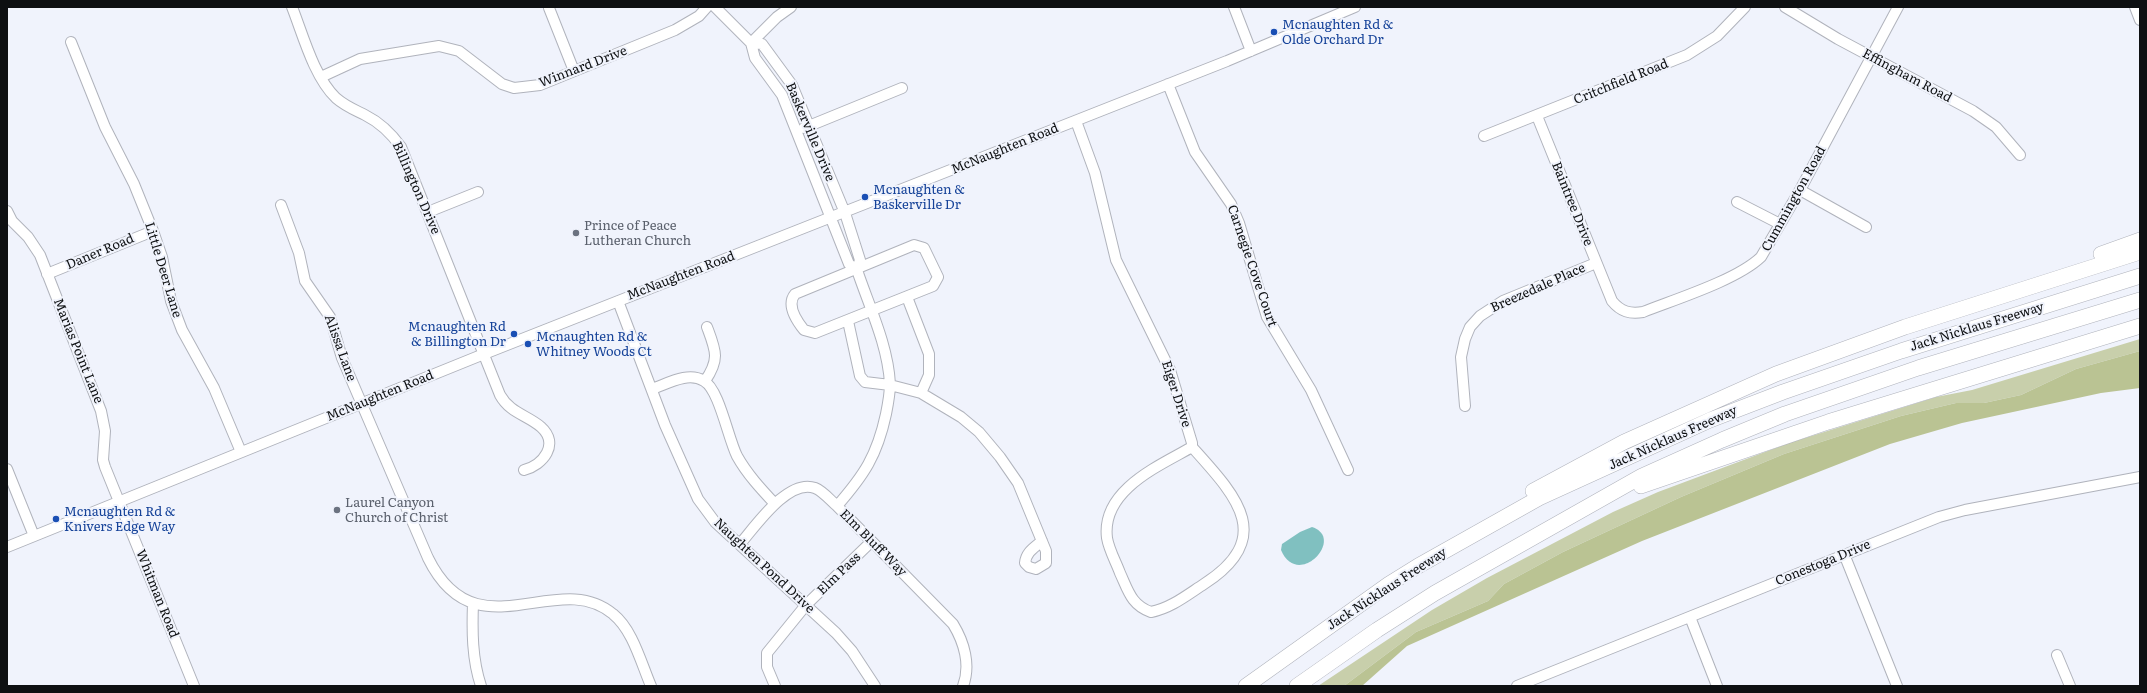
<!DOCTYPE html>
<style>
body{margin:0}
#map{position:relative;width:2147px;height:693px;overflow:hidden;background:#f0f3fc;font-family:Literata,serif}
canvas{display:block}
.frame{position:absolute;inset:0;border:8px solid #0e1012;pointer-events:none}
</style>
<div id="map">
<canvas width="2147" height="693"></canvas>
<div class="frame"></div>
</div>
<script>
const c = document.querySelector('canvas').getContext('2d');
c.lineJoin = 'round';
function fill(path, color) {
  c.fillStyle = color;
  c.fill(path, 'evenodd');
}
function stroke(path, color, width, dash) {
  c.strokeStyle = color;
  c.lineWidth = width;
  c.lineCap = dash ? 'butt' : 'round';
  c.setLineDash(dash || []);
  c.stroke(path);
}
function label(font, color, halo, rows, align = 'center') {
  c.font = font + ' Literata,serif';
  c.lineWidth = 4;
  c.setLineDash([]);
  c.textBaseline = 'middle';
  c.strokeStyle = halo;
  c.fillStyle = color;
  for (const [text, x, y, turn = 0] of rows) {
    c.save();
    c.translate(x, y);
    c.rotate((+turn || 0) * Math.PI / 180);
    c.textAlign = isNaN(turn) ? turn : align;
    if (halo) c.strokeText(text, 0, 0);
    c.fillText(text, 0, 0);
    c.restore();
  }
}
fill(new Path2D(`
 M 2140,339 L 2140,351 L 2076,369 L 2021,395 L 1984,403 L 1956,403 L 1901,416 L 1784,454 L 1681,497 L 1563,552 L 1504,584 L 1488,601 L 1416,632 L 1344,686 L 1318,686 L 1432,610 L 1487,578 L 1613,512 L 1658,492 L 1789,443 L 1936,397 L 1972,390 Z`), '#c8cfab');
fill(new Path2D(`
 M 2140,351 L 2140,388 L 2101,393 L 1962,423 L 1890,444 L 1642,541 L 1407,646 L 1362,686 L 1344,686 L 1416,632 L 1488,601 L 1504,584 L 1563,552 L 1681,497 L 1784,454 L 1901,416 L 1956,403 L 1984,403 L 2021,395 L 2076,369 Z`), '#bac393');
fill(new Path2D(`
 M 1312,527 C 1346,538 1298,590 1281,550 L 1282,544 L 1300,532 Z`), '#80c0c0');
const minor = new Path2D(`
 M 292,7 C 303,35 314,77 336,98 C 345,106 355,110 365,115 C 381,123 391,133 401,147 L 500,395 C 510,413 527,415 541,427 C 560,444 543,465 524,470
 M 715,7 L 751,43 L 755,58 L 782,95 L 849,264 L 857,270 C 869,306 888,345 890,384 C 890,393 888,404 886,414 C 877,456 864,475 837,506
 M 1234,7 L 1251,51
 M 1785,7 L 1838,39 L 1973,111 L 1996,127 L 2020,155
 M 2135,7 L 2140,20
 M 549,8 L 574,71
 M 71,42 L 105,127 L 134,184 L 153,231 L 162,257 L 171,301 L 182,330 L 214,388 L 241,452
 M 751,43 L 762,44 L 792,85 L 809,126 L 845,213 L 860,260 L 857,270
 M 751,43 L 777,17 L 791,7
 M 321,77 L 360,59 L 439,46 L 459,51 L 502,84 L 514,88 L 540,85 L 675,30 L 699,16 L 707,7
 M 1168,84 L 1195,152 L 1231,204 L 1239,223 L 1267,317 L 1311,390 L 1348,470
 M 1537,116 L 1612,301 C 1621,312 1630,314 1643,312 C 1676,299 1737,280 1761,257 L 1800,190 L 1898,7
 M 1076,121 L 1095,173 L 1116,260 L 1170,370 L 1192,443 L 1192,447 C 1235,495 1277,537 1204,584 C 1187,595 1171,608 1151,612 C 1131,605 1128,590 1120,573 C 1116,562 1109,550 1107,538 C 1101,490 1159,466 1192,447
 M 804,128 L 902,88
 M 1484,136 L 1687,55 L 1717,36 L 1745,7
 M 1800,190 L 1866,227
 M 1737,202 L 1780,224
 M 281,205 L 299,253 L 305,281 L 330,317 L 342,358 L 428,558 C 476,656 557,567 613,614 C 633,630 641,663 651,686
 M 7,211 L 12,221 L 28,237 L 40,255 L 101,411 L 105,431 L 103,460 L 105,467 L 194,686
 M 428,212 L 478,192
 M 914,245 L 924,248 L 938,277 L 933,286 L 815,333 L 804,330 C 796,320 786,305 795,294 Z
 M 47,274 L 153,231
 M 907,297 L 929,354 L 929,375 L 921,393
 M 618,301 L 665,425 L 698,499 L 715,522 L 836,633 L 852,651 L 875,686
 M 848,321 L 860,376 L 865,382 L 890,385 L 921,393 L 961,417 L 979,432 L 1000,457 L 1018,483 L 1046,551 L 1046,563 L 1036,569 L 1029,567 L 1025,563 C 1026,552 1034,548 1042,541
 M 705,381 C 720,359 716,351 707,327
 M 652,389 C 667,384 688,371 704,381 C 719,389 728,438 737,456 C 747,474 761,489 775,504
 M 1465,406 L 1461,357 L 1465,339 L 1470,327 L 1480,316 L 1503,301 L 1596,263
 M 7,469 L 34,536
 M 740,544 C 755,527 788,478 815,488 C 823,491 831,501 837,506 L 953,624 C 964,642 971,665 963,686
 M 7,547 L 484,354 L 1227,61 L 1355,7
 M 1844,554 L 1897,686
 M 473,603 C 472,631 472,659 481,686
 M 1690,617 L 1717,686
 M 2057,655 L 2070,686
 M 775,686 L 767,667 L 767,653 L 806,605 L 871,542
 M 1517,686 L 1939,517 L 1965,510 L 2140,477`);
const highway = new Path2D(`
 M 2101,254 L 2140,240
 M 1641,486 L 1828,422 L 2140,326
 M 1533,491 L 1624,442 L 1776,374 L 1905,327 L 2140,252
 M 1246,686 L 1389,584 L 1418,566 L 1539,498 L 1710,420 L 1783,392 L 1901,351 L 2140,276
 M 1297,686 L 1377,630 L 1435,593 L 1642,476 L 1722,440 L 1785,414 L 1918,368 L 2140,300`);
stroke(minor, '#b0b3bc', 12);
stroke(highway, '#b0b3bc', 16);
stroke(minor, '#fff', 10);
stroke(highway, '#fff', 15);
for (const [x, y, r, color] of [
 [1274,32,4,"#1a4fb4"],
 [865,197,4,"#1a4fb4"],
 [576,233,4,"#6b7280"],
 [514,334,4,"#1a4fb4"],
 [528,344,4,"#1a4fb4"],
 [337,510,4,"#6b7280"],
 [56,519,4,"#1a4fb4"]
]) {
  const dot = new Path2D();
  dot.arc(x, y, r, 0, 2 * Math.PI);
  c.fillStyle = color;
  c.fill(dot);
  stroke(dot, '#f0f3fc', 1.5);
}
label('13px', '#164399', '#f0f3fc', [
 ["Mcnaughten Rd &",1282,25],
 ["Olde Orchard Dr",1282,40],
 ["Mcnaughten &",873,190],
 ["Baskerville Dr",873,205],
 ["Mcnaughten Rd",506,327,"right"],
 ["& Billington Dr",506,342,"right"],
 ["Mcnaughten Rd &",536,337],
 ["Whitney Woods Ct",536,352],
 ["Mcnaughten Rd &",64,512],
 ["Knivers Edge Way",64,527]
], 'left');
label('13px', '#0e1012', '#f0f3fc', [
 ["Winnard Drive",583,67,-21],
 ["Effingham Road",1907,76,28],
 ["Critchfield Road",1621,82,-22],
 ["Baskerville Drive",810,132,67],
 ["McNaughten Road",1005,149,-22],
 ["Billington Drive",416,188,66],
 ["Cummington Road",1794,199,-61],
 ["Baintree Drive",1572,204,68],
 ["Daner Road",100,252,-23],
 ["Carnegie Cove Court",1252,266,71],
 ["Little Deer Lane",163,270,73],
 ["McNaughten Road",681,276,-21],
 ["Breezedale Place",1538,288,-24],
 ["Jack Nicklaus Freeway",1977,327,-17],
 ["Alissa Lane",340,348,70],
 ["Marias Point Lane",78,351,68],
 ["Eiger Drive",1176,394,72],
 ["McNaughten Road",380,396,-22],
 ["Jack Nicklaus Freeway",1673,438,-24],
 ["Elm Bluff Way",873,543,45],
 ["Conestoga Drive",1823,563,-22],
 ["Naughten Pond Drive",764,566,43],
 ["Elm Pass",839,574,-44],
 ["Jack Nicklaus Freeway",1387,589,-33],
 ["Whitman Road",157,594,68]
]);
label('13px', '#5b616d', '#f0f3fc', [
 ["Prince of Peace",584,226],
 ["Lutheran Church",584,241],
 ["Laurel Canyon",345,503],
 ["Church of Christ",345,518]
], 'left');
</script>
